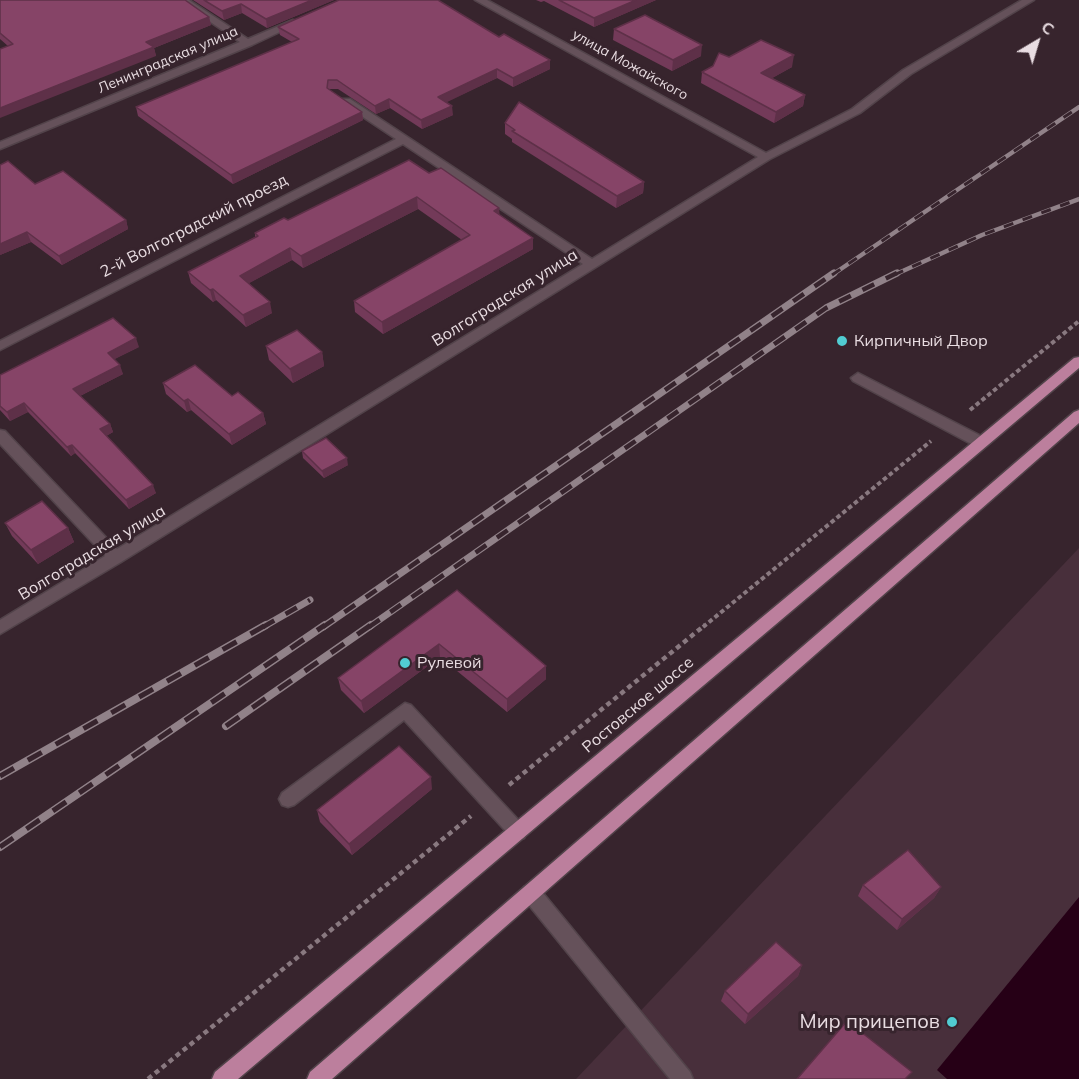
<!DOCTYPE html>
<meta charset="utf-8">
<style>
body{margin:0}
#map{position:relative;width:1079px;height:1079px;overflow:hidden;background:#37242d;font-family:Mulish,sans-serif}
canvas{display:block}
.north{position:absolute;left:1007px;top:12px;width:60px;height:60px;-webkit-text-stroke:4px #37242d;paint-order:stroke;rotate:38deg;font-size:16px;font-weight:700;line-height:24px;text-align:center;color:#e9dde2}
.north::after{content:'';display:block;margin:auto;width:21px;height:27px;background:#e9dde2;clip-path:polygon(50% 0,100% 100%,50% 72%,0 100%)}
</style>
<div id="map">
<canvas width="1079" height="1079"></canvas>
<div class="north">С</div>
</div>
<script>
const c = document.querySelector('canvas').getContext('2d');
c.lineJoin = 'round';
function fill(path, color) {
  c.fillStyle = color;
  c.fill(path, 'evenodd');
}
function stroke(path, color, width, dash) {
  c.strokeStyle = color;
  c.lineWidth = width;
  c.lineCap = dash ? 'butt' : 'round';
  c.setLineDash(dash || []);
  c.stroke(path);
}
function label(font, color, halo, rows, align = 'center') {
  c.font = font + ' Mulish,sans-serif';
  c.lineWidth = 6;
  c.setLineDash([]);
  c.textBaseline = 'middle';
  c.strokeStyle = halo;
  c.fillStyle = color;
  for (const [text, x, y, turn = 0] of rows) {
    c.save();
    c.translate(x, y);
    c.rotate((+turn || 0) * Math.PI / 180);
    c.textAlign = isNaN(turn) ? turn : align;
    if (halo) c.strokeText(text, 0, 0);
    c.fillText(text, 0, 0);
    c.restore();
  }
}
fill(new Path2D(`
 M 1079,548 L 1079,1079 L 576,1079 Z`), '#482f3b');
fill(new Path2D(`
 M 1079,897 L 1079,1079 L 947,1079 L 937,1070 Z`), '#260016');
const minor = new Path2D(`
 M 178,0 L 189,0 L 248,39 L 293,20 L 301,22 L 252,45 L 0,149 L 0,142 L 240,42 Z
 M 475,0 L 487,0 L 766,153 L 852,109 L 903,70 L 1022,0 L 1034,0 L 911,74 L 860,113 L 770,159 L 121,562 L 0,634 L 0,620 L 105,556 L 0,444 L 0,430 L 5,431 L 117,549 L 583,264 L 403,144 L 0,350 L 0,341 L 396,139 L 342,103 L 342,99 L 350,99 L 592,259 L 758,157 Z
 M 858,373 L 987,439 L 989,443 L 982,448 L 977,447 L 853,381 L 851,378 Z
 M 405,703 L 411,705 L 524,826 L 527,832 L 524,838 L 518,840 L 512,838 L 404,720 L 294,805 L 288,807 L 282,805 L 279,799 L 282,793 Z
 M 531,884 L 538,887 L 690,1072 L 693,1079 L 670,1079 L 524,899 L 522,893 L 524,887 Z`);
const major = new Path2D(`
 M 1079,357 L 1079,368 L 238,1079 L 212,1079 L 215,1072 L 1074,358 Z
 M 1079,410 L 1079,423 L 332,1079 L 307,1079 L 310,1072 L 1074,412 Z`);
stroke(minor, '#52434a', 3);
stroke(major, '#52434a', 3);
stroke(new Path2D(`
 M 970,410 L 1079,321
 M 703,627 L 931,441`), '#897980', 4, [4.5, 3]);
stroke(new Path2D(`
 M 509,785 L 705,625
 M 148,1079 L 471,816`), '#897980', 4.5, [5, 4]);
fill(minor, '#65515a');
fill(major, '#bc7f9d');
const railFar2 = new Path2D(`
 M 832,275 L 1079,107
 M 894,275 L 982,235 L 1079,199`);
const railFar1 = new Path2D(`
 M 263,627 L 310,600
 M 323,627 L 834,273
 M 369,627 L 826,308 L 897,273`);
const rail = new Path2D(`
 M 226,726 L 371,625
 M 0,776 L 266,625
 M 0,847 L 325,625`);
stroke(railFar2, '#918289', 4.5);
stroke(railFar1, '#918289', 7);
stroke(rail, '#918289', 8);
stroke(railFar2, '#37242d', 3, [10]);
stroke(railFar1, '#37242d', 4.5, [13]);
stroke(rail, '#37242d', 5, [16]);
fill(new Path2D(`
 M 0,0 L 209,17 L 211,25 L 154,48 L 156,56 L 8,46 L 0,39 Z
 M 193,0 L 334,0 L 267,28 L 242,13 L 224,20 Z
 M 536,0 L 656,0 L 594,27 L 544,1 L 541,2 Z
 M 278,27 L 550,69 L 513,87 L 497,78 L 446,102 L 453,115 L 422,129 L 390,108 L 376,114 L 338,89 L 329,89 L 329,90 L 362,112 L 363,120 L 233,184 L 138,116 L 136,107 L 292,42 L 280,35 Z
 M 614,29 L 701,56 L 672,71 L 613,40 Z
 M 729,57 L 792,67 L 772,78 L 805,95 L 803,106 L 774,123 L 701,83 L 702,72 Z
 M 505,123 L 644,182 L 643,193 L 616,208 L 512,142 L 512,139 L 505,134 Z
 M 429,173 L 499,214 L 533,238 L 533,249 L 383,334 L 355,312 L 354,301 L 462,240 L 418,209 L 303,268 L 292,260 L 249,283 L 272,313 L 246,327 L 216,300 L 213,302 L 191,283 L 188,272 L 255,237 L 255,233 L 288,220 Z
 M 35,184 L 126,220 L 128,229 L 62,265 L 31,242 L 0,255 Z
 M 266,346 L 322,352 L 324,366 L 293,383 L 269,360 Z
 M 139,347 L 114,359 L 123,374 L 80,396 L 110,424 L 113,432 L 106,436 L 156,493 L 129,509 L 75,453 L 71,456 L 28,412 L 10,421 L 0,410 L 0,375 Z
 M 163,383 L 232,396 L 263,413 L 266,424 L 232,445 L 191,410 L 187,412 L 166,394 Z
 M 302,451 L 348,465 L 324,478 L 303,458 Z
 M 5,523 L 68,528 L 74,542 L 38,564 L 12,536 Z
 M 457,590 L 546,666 L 546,679 L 507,712 L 440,657 L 364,713 L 341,690 L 338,678 Z
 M 432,789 L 352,855 L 320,822 L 317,810 Z
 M 863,885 L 941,887 L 934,898 L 897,930 L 858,896 Z
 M 802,965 L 798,976 L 745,1024 L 721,1001 L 725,991 Z`), '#733a59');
fill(new Path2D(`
 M 312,0 L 334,0 L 267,28 L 266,19 Z
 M 636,0 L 656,0 L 594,27 L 594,18 Z
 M 241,4 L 242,13 L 224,20 L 222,11 Z
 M 209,17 L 211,25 L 154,48 L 156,56 L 0,118 L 0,108 L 146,42 Z
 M 702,45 L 701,56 L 672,71 L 673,60 Z
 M 794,55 L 792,67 L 760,85 L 761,73 Z
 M 550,60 L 550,69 L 513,87 L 513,78 Z
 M 497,69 L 497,78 L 439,106 L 438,97 Z
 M 805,95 L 803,106 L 774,123 L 776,112 Z
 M 389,99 L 390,108 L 376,114 L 375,106 Z
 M 452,106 L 453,115 L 422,129 L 421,120 Z
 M 362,112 L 363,120 L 233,184 L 231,175 Z
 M 644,182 L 643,193 L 616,208 L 617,196 Z
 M 417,197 L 418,209 L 303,268 L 301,256 Z
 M 499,208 L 500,219 L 494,211 Z
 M 126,220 L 128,229 L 62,265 L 59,256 Z
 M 27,232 L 31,242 L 0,255 L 0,244 Z
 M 533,238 L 533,249 L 383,334 L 382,322 Z
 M 290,248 L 292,260 L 242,287 L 240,276 Z
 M 213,289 L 216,300 L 213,302 L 210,290 Z
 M 270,302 L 272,313 L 246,327 L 243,315 Z
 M 136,338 L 139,347 L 111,361 L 108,353 Z
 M 322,352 L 324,366 L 293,383 L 290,369 Z
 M 120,365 L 123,374 L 76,398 L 73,389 Z
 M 188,399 L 191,410 L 187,412 L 184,401 Z
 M 24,403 L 28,412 L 10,421 L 7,412 Z
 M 263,413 L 266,424 L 232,445 L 229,434 Z
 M 110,424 L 113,432 L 103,438 L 100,429 Z
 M 72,445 L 75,453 L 71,456 L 67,447 Z
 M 347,458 L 348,465 L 324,478 L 322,471 Z
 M 153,485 L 156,493 L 129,509 L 126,500 Z
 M 68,528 L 74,542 L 38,564 L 31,550 Z
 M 439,644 L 440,657 L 364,713 L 361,701 Z
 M 546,666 L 546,679 L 507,712 L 507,699 Z
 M 431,777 L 432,789 L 352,855 L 349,844 Z
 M 941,887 L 934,898 L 897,930 L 902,919 Z
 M 802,965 L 798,976 L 745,1024 L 748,1014 Z`), '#5e3048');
const building = new Path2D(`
 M 0,0 L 185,0 L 209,17 L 146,42 L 154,47 L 0,108 L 0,49 L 13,44 L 0,33 Z
 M 204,0 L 312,0 L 266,19 L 241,4 L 222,11 Z
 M 339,0 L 438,0 L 499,37 L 504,34 L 550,60 L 513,78 L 497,69 L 438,97 L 452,106 L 421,120 L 389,99 L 375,106 L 337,80 L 328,80 L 327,88 L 362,112 L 231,175 L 136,107 L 299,39 L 278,27 Z
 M 559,0 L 636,0 L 594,18 Z
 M 645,15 L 702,45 L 673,60 L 614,29 Z
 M 761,40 L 794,55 L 761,73 L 805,95 L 776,112 L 702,72 L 713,66 L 719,53 L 729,57 Z
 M 519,102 L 644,182 L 617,196 L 512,131 L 515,130 L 505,123 Z
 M 409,160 L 429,173 L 441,168 L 499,208 L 494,211 L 533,238 L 382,322 L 354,301 L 470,235 L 417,197 L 301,256 L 290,248 L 240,276 L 270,302 L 243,315 L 213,289 L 210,290 L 188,272 L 258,236 L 255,233 L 284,218 L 288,220 Z
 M 8,161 L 35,184 L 63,171 L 126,220 L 59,256 L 27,232 L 0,244 L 0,165 Z
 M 113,318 L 136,338 L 108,353 L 120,365 L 73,389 L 110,424 L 100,429 L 153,485 L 126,500 L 72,445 L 67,447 L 24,403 L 7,412 L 0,406 L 0,375 Z
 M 297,330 L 322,352 L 290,369 L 266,346 Z
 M 195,365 L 232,396 L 238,392 L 263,413 L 229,434 L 188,399 L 184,401 L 163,383 Z
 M 326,438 L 347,458 L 322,471 L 302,451 Z
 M 42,501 L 68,528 L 31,550 L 5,523 Z
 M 457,590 L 546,666 L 507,699 L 439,644 L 361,701 L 338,678 Z
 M 399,746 L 431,777 L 349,844 L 317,810 Z
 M 908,850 L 941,887 L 902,919 L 863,885 Z
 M 776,942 L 802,965 L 748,1014 L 725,991 Z
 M 847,1021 L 912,1072 L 905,1079 L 797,1079 Z`);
fill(building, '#864467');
stroke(building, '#5e3048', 1.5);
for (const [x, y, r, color] of [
 [842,341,6,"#51ccd2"],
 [405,663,6,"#51ccd2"],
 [952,1022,6,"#51ccd2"]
]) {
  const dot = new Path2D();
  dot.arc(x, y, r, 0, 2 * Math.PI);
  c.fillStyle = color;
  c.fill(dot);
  stroke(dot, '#37242d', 2);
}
label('14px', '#e9dde2', '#37242d', [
 ["Ленинградская улица",168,60,-23],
 ["улица Можайского",630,65,29]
]);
label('16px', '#e9dde2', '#37242d', [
 ["2-й Волгоградский проезд",194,226,-27],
 ["Волгоградская улица",505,298,-32],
 ["Волгоградская улица",92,553,-31],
 ["Ростовское шоссе",638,705,-40]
]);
label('16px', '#e9dde2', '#37242d', [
 ["Кирпичный Двор",854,341],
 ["Рулевой",417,663]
], 'left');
label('20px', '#e9dde2', '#37242d', [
 ["Мир прицепов",940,1022]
], 'right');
</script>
